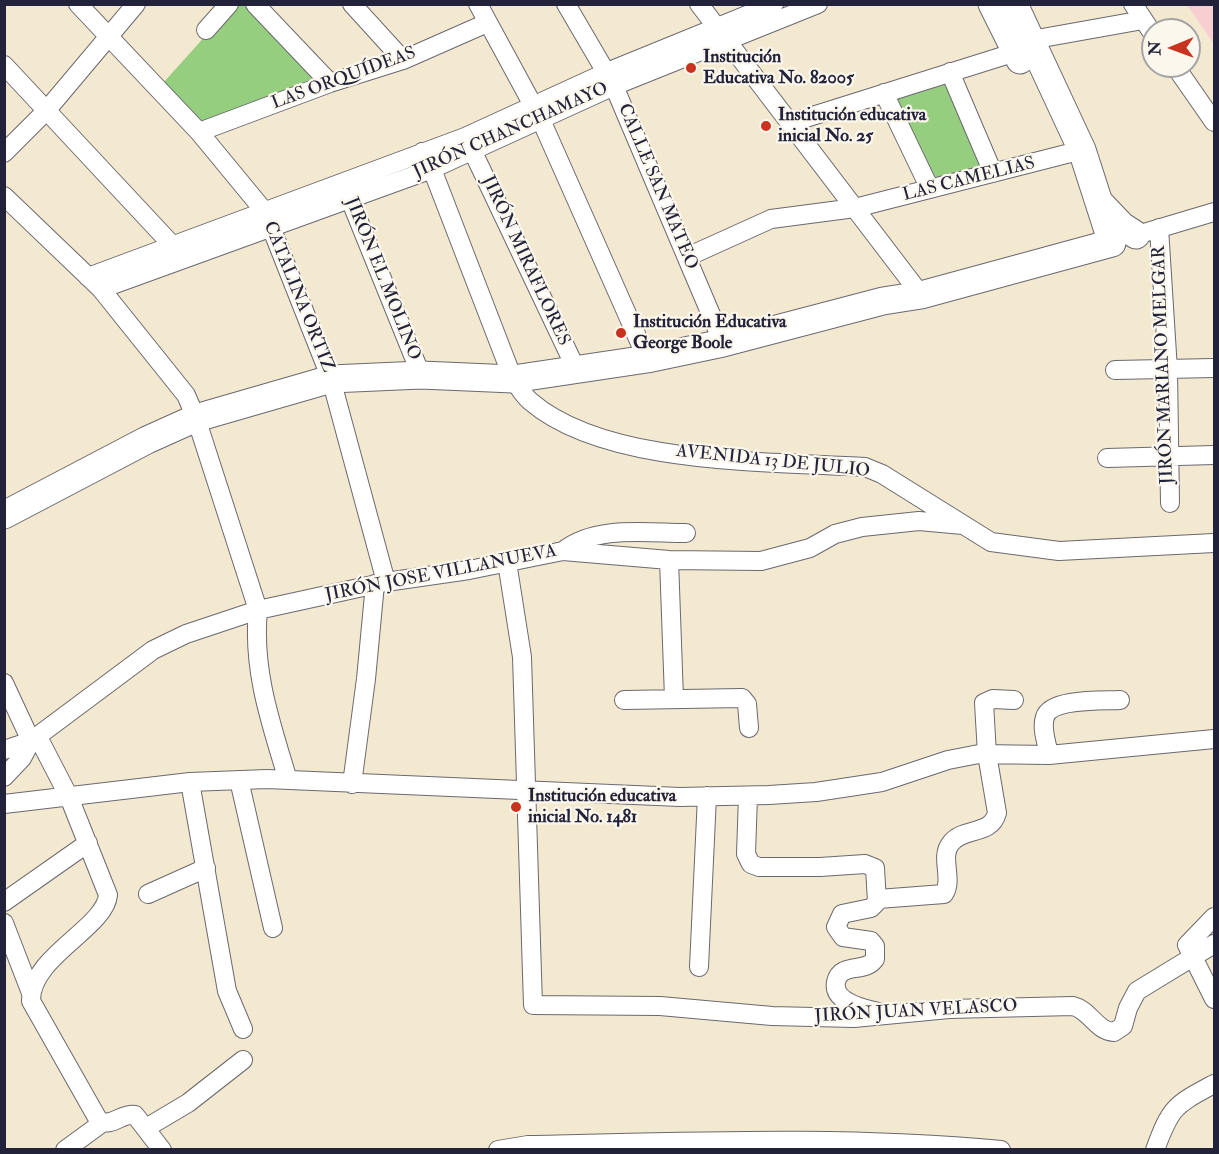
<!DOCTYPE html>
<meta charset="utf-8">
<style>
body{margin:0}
#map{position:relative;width:1219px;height:1154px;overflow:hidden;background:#f2e9d0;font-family:"IM FELL Double Pica",serif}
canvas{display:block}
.frame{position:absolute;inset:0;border:6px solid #22223b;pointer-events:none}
.north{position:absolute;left:1141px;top:18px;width:60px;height:60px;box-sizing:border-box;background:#fbf7ec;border:2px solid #a4a2a5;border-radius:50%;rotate:269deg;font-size:16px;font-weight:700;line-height:24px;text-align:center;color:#22223b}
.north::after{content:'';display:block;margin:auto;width:21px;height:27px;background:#c8321e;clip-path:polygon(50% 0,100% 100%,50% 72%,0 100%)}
</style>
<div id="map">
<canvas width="1219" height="1154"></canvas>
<div class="frame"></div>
<div class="north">N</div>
</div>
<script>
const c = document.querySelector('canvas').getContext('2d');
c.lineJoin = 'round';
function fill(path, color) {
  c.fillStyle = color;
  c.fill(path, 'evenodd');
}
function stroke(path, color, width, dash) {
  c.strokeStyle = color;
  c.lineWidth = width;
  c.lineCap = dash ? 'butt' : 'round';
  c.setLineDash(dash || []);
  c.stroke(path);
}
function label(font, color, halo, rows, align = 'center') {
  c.font = font + ' "IM FELL Double Pica",serif';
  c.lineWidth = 4.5;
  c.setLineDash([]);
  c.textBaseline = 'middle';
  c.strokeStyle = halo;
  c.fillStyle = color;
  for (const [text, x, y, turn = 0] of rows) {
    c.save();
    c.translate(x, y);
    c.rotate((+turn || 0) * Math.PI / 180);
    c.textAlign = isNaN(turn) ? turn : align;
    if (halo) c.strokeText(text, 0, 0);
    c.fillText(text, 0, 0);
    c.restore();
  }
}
fill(new Path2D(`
 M 1187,5 L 1214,5 L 1214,44 Z`), '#f7cfd0');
fill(new Path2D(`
 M 234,4 L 248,5 L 317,77 L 202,123 L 164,82 Z
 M 951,83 L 989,172 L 930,186 L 890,100 Z`), '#96ce80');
const minor = new Path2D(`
 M 78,4 L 199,132 L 265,212 L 331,379 L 386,582
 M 255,4 L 330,83
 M 352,4 L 403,60
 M 478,4 L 541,120 L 647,359
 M 566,4 L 614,86 L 723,343
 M 699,4 L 921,295
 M 1133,4 L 1153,34
 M 206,30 L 229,4
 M 1031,40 L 1143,20
 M 4,65 L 174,247
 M 1175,66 L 1214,122
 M 950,72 L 993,173
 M 884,93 L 930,189
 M 790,123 L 1016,52
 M 199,132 L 330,83 L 403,60 L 487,23
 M 422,152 L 432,169 L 513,379 C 518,386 523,395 530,401 C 605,466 769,461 865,467 L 882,474 L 991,542 L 1059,551 L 1214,543
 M 473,152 L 577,371
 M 4,153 L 46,111 L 136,4
 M 345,187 L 421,375
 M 4,196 L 101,289 L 186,395 L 196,418 L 258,610 C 252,670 271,724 288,780
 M 1159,228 L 1168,370 L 1170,503
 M 1147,232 L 1214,212
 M 687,257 L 771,219 L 855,208 L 1082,150
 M 88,277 L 465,137 L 607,72 L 774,4
 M 101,289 L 432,169 L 614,86 L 818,4
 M 1115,370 L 1214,368
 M 1107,458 L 1214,455
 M 563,551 C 595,525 646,533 686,533
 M 669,560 L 674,698
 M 507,562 L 522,657 L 533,1005 L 660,1006 L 772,1016 L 854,1018 L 949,1009 L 1073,1006 C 1090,1010 1096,1031 1114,1032 L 1123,1026 L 1128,1008 L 1137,991 L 1214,944
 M 4,683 L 31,741
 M 624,700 L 742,698 L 747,704 L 749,728
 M 38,737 L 69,797 L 108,895 C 105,928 30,957 31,1001 L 99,1121 C 113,1127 121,1113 135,1115 L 162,1150
 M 4,750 L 31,741
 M 1049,755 C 1047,743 1041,729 1045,717 C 1051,698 1103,701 1120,700
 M 4,777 L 22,758 L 31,741 L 153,650 L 186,634 L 258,610 L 386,582 L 469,570 L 563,551 L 669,560 L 761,561 L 810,548 L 835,534 L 862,527 L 919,521 L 963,525
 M 239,780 L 273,928
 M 190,782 L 227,991 L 243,1029
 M 352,784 L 366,679 L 375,584
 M 748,796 L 746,854 L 751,864 L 759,867 L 820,867 L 865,864 L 875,868 L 877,902 L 871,908 L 842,914 L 836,927 L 843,937 L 871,941 L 875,946 L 875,959 C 867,970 855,966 844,971 C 840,973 837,977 836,982 C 832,1003 868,1010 883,1013
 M 4,804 L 190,782 L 267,779 L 680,797 L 769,795 L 816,792 L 882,782 L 948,760 L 979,754 L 1049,755 L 1214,739
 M 148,894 L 206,868
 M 878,899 L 944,894 C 954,879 939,857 951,843 C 963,827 991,836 997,813 L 987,754 L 984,703 L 993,699 L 1014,700
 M 4,902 L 88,843
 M 1214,917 L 1187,945 L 1214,999
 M 4,923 L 31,993
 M 699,967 L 707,796
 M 146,1128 L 188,1103 L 243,1060
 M 65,1150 L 102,1123
 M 498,1150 L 528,1145 C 685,1142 844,1135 1001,1150
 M 1155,1150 C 1171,1106 1175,1105 1214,1084`);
const highway = new Path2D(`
 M 992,4 L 1020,60
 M 1101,204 L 1122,226 L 1136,235
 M 4,515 L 147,440 L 196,418 L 331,379 L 421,375 L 513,379 L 647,359 L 723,343 L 883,301 L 921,295 L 1112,243 L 1082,150 L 1014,4`);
stroke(minor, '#6b686f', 20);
stroke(highway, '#6b686f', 29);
stroke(minor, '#fff', 18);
stroke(highway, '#fff', 27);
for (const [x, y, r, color] of [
 [691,68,6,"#c8321e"],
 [766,126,6,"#c8321e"],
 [621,333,6,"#c8321e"],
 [516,807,6,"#c8321e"]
]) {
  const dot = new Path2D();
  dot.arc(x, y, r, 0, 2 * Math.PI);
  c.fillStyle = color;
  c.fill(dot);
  stroke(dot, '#fbf7ec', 2);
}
label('bold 18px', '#22223b', '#fbf7ec', [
 ["Institución",703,58],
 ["Educativa No. 82005",703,79],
 ["Institución educativa",778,116],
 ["inicial No. 25",778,137],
 ["Institución Educativa",633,323],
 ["George Boole",633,344],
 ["Institución educativa",528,797],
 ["inicial No. 1481",528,818]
], 'left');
label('18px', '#22223b', '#fbf7ec', [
 ["LAS ORQUÍDEAS",344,79,-20],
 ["JIRÓN CHANCHAMAYO",511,131,-24],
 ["LAS CAMELIAS",969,180,-14],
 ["CALLE SAN MATEO",657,187,67],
 ["JIRÓN MIRAFLORES",525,261,65],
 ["JIRÓN EL MOLINO",382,279,68],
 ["CATALINA ORTIZ",298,297,68],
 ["JIRÓN MARIANO MELGAR",1164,365,-92],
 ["AVENIDA 13 DE JULIO",773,462,6],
 ["JIRÓN JOSE VILLANUEVA",441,574,-11],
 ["JIRÓN JUAN VELASCO",916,1012,-3]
]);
</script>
